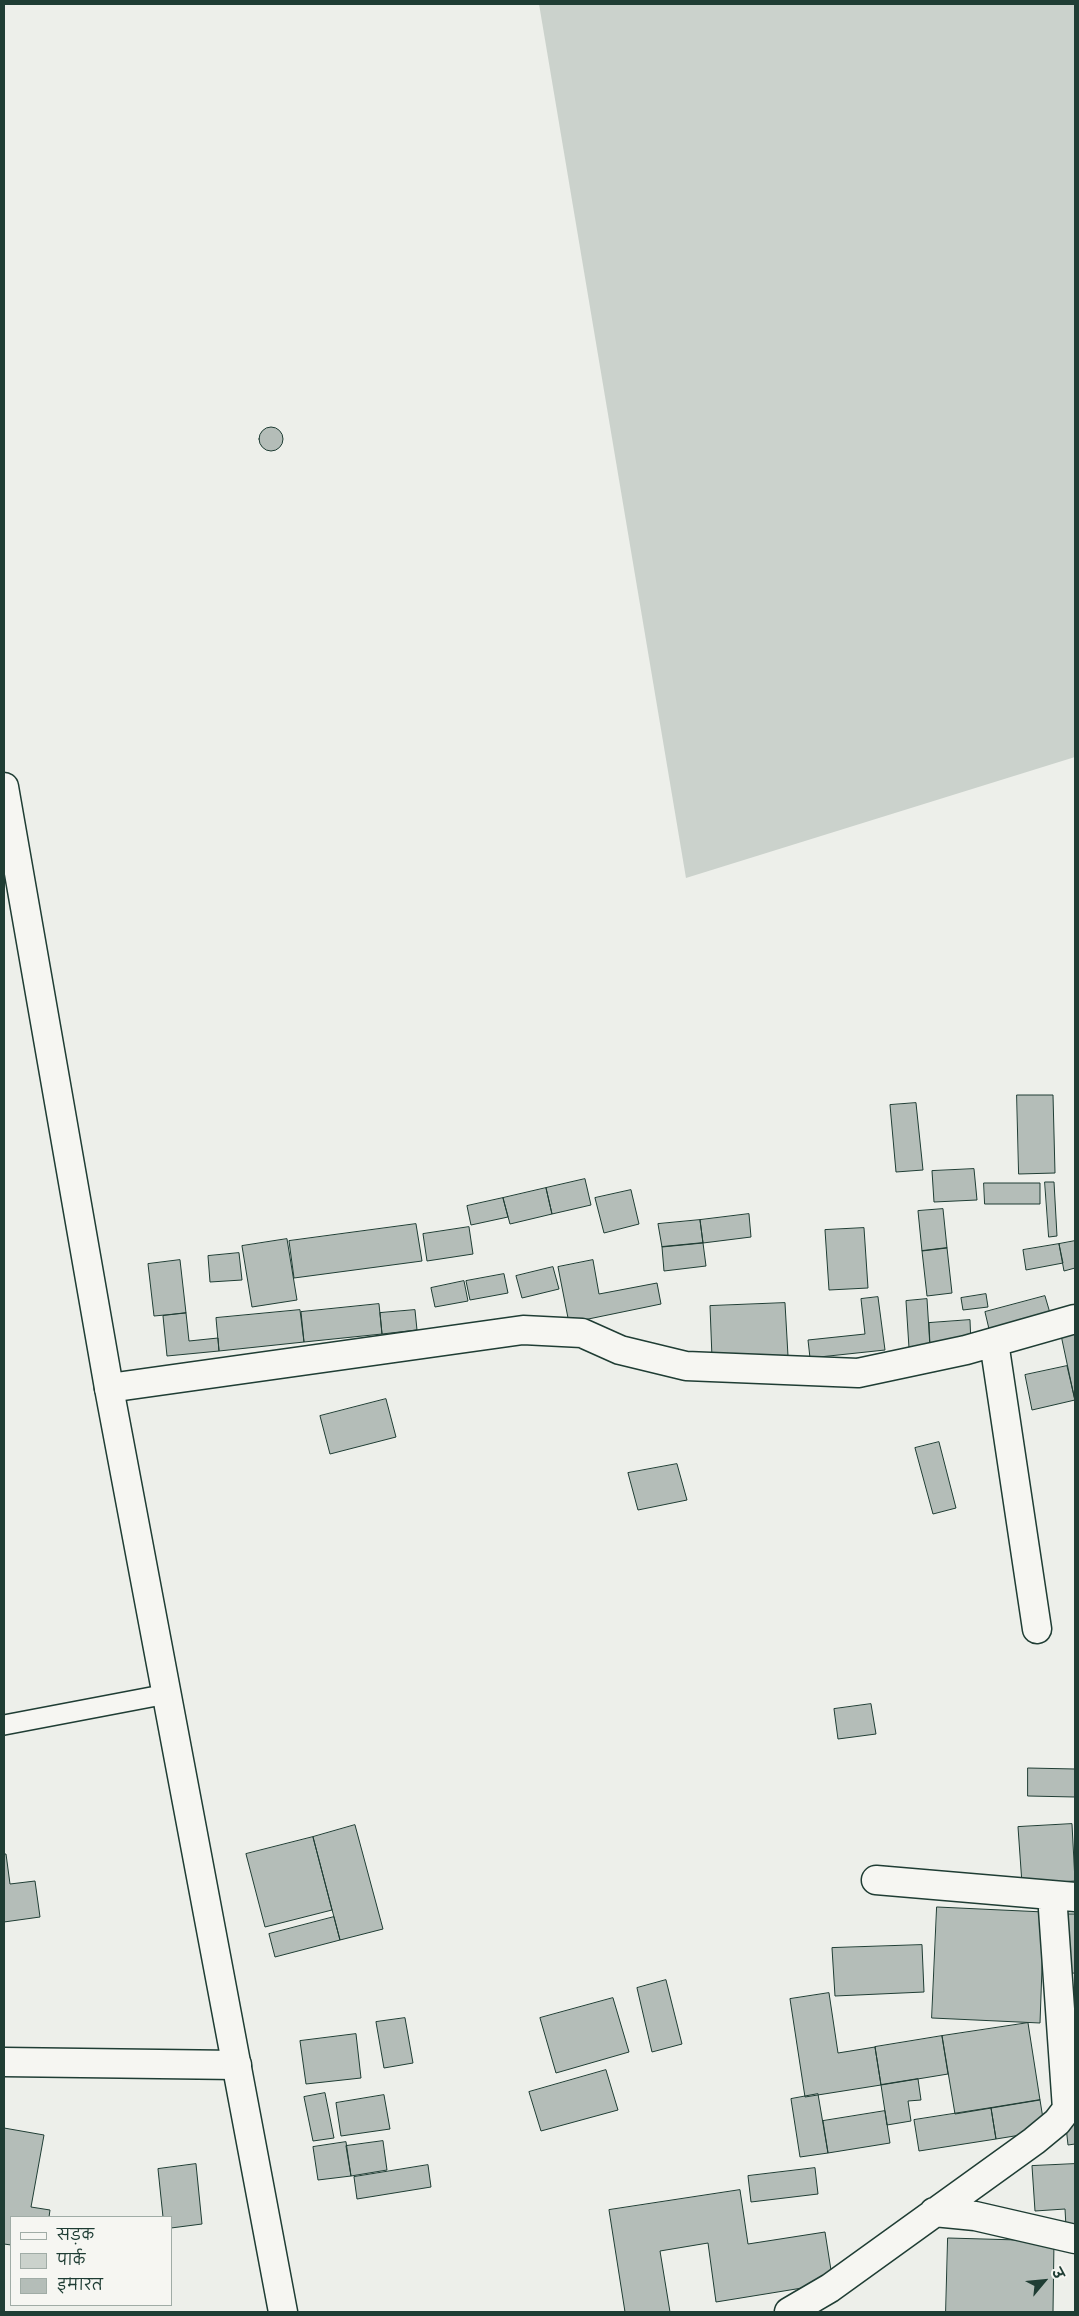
<!DOCTYPE html>
<meta charset="utf-8">
<style>
body{margin:0}
#map{position:relative;width:1079px;height:2316px;overflow:hidden;background:#edefea;font-family:"Balsamiq Sans","Playpen Sans Deva",sans-serif}
canvas{display:block}
.frame{position:absolute;inset:0;border:5px solid #1f3d34;pointer-events:none}
.legend{position:absolute;left:10px;top:2216px;width:162px;height:90px;box-sizing:border-box;background:#f6f6f2;border:1px solid #a0aca6;margin:0;padding:6px 9px;list-style:none;font-size:15px;color:#1f3d34}
.legend li{display:flex;align-items:center;gap:10px;height:25px}
.legend b{width:25px;border:1px solid #a0aca6}
.north{position:absolute;left:1019px;top:2256px;width:50px;height:50px;-webkit-text-stroke:4px #f6f6f2;paint-order:stroke;rotate:62deg;font-size:14px;font-weight:700;line-height:20px;text-align:center;color:#1f3d34}
.north::after{content:'';display:block;margin:auto;width:18px;height:22px;background:#1f3d34;clip-path:polygon(50% 0,100% 100%,50% 72%,0 100%)}
</style>
<div id="map">
<canvas width="1079" height="2316"></canvas>
<div class="frame"></div>
<ul class="legend">
<li><b style="height:6px;background:#f6f6f2"></b>सड़क</li>
<li><b style="height:14px;background:#cbd2cc"></b>पार्क</li>
<li><b style="height:14px;background:#b4bdb8"></b>इमारत</li>
</ul>
<div class="north">उ</div>
</div>
<script>
const c = document.querySelector('canvas').getContext('2d');
c.lineJoin = 'round';
function fill(path, color) {
  c.fillStyle = color;
  c.fill(path, 'evenodd');
}
function stroke(path, color, width, dash) {
  c.strokeStyle = color;
  c.lineWidth = width;
  c.lineCap = dash ? 'butt' : 'round';
  c.setLineDash(dash || []);
  c.stroke(path);
}
fill(new Path2D(`
 M 539,4 L 1075,4 L 1075,757 L 686,878 Z`), '#cbd2cc');
const building = new Path2D(`
 M259 439a12 12 0 1 1 24 0a12 12 0 1 1-24 0Z
 M 1017,1095 L 1053,1095 L 1055,1173 L 1019,1174 Z
 M 916,1103 L 923,1170 L 896,1172 L 890,1105 Z
 M 974,1169 L 977,1200 L 934,1202 L 932,1171 Z
 M 585,1179 L 591,1205 L 552,1214 L 546,1188 Z
 M 1045,1182 L 1054,1182 L 1057,1236 L 1049,1237 Z
 M 984,1183 L 1040,1183 L 1040,1204 L 985,1204 Z
 M 546,1188 L 552,1214 L 510,1224 L 503,1198 Z
 M 631,1190 L 639,1224 L 604,1233 L 595,1198 Z
 M 503,1198 L 508,1217 L 471,1225 L 467,1206 Z
 M 943,1209 L 947,1248 L 922,1251 L 918,1211 Z
 M 749,1214 L 751,1237 L 703,1243 L 700,1220 Z
 M 700,1220 L 703,1243 L 662,1247 L 658,1224 Z
 M 416,1224 L 422,1261 L 294,1278 L 289,1241 Z
 M 469,1227 L 473,1254 L 427,1261 L 423,1234 Z
 M 864,1228 L 868,1288 L 829,1290 L 825,1230 Z
 M 287,1239 L 297,1300 L 252,1307 L 242,1246 Z
 M 1075,1241 L 1075,1268 L 1064,1271 L 1059,1244 Z
 M 703,1243 L 706,1266 L 664,1271 L 662,1247 Z
 M 1059,1244 L 1063,1263 L 1026,1270 L 1023,1250 Z
 M 947,1248 L 952,1293 L 927,1296 L 922,1251 Z
 M 239,1253 L 242,1280 L 210,1282 L 208,1256 Z
 M 180,1260 L 186,1313 L 154,1316 L 148,1264 Z
 M 593,1260 L 599,1294 L 657,1283 L 661,1304 L 569,1323 L 558,1267 Z
 M 553,1267 L 559,1289 L 522,1298 L 516,1276 Z
 M 504,1274 L 508,1293 L 470,1300 L 466,1281 Z
 M 464,1281 L 468,1301 L 435,1307 L 431,1288 Z
 M 986,1294 L 988,1307 L 963,1310 L 961,1298 Z
 M 1045,1296 L 1050,1313 L 989,1329 L 985,1312 Z
 M 878,1297 L 885,1350 L 810,1358 L 808,1340 L 865,1334 L 861,1299 Z
 M 927,1299 L 930,1347 L 909,1348 L 906,1301 Z
 M 785,1303 L 788,1356 L 712,1358 L 710,1306 Z
 M 379,1304 L 382,1334 L 304,1342 L 301,1312 Z
 M 300,1310 L 304,1342 L 219,1351 L 216,1318 Z
 M 415,1310 L 417,1330 L 382,1334 L 380,1313 Z
 M 186,1313 L 189,1341 L 218,1338 L 219,1351 L 167,1356 L 163,1316 Z
 M 970,1320 L 971,1344 L 930,1347 L 929,1323 Z
 M 1075,1332 L 1075,1401 L 1061,1335 Z
 M 1067,1366 L 1075,1400 L 1032,1410 L 1025,1375 Z
 M 386,1399 L 396,1437 L 330,1454 L 320,1416 Z
 M 939,1442 L 956,1508 L 933,1514 L 915,1448 Z
 M 677,1464 L 687,1500 L 638,1510 L 628,1473 Z
 M 871,1704 L 876,1734 L 838,1739 L 834,1709 Z
 M 1028,1768 L 1075,1769 L 1075,1797 L 1028,1796 Z
 M 1072,1824 L 1075,1881 L 1022,1884 L 1018,1827 Z
 M 355,1825 L 383,1929 L 340,1940 L 313,1837 Z
 M 313,1837 L 332,1910 L 265,1927 L 246,1854 Z
 M 4,1854 L 6,1854 L 10,1884 L 35,1881 L 40,1917 L 4,1922 Z
 M 937,1907 L 1044,1912 L 1040,2023 L 932,2018 Z
 M 1060,1914 L 1075,1914 L 1075,1973 L 1061,1974 Z
 M 334,1917 L 340,1940 L 275,1957 L 269,1934 Z
 M 922,1945 L 924,1992 L 835,1996 L 832,1948 Z
 M 666,1980 L 682,2044 L 652,2052 L 637,1988 Z
 M 829,1993 L 838,2053 L 875,2047 L 881,2085 L 805,2097 L 790,1999 Z
 M 613,1998 L 629,2052 L 556,2073 L 540,2018 Z
 M 405,2018 L 413,2063 L 384,2068 L 376,2022 Z
 M 1028,2023 L 1040,2100 L 955,2114 L 942,2036 Z
 M 356,2034 L 361,2078 L 306,2084 L 300,2041 Z
 M 942,2036 L 948,2074 L 881,2085 L 875,2047 Z
 M 606,2070 L 618,2110 L 541,2131 L 529,2092 Z
 M 918,2079 L 921,2100 L 908,2101 L 911,2121 L 887,2125 L 881,2085 Z
 M 325,2093 L 334,2138 L 313,2141 L 304,2097 Z
 M 818,2094 L 828,2153 L 800,2157 L 791,2099 Z
 M 384,2095 L 390,2129 L 341,2136 L 336,2103 Z
 M 1040,2100 L 1045,2131 L 996,2139 L 991,2108 Z
 M 991,2108 L 996,2139 L 919,2151 L 914,2120 Z
 M 885,2111 L 890,2143 L 828,2153 L 823,2121 Z
 M 1075,2116 L 1075,2144 L 1068,2145 L 1065,2117 Z
 M 4,2128 L 44,2135 L 31,2207 L 50,2210 L 49,2217 L 11,2217 L 11,2245 L 4,2244 Z
 M 383,2141 L 387,2170 L 351,2176 L 346,2146 Z
 M 346,2142 L 351,2176 L 318,2180 L 313,2147 Z
 M 196,2164 L 202,2224 L 171,2228 L 171,2217 L 163,2217 L 158,2169 Z
 M 1075,2164 L 1075,2226 L 1066,2227 L 1065,2209 L 1035,2211 L 1032,2166 Z
 M 428,2165 L 431,2187 L 357,2199 L 354,2177 Z
 M 815,2168 L 818,2194 L 751,2202 L 748,2176 Z
 M 740,2190 L 748,2244 L 825,2232 L 833,2283 L 716,2302 L 708,2243 L 660,2251 L 670,2312 L 625,2312 L 609,2210 Z
 M 948,2238 L 1054,2241 L 1053,2312 L 946,2312 Z`);
fill(building, '#b4bdb8');
stroke(building, '#1f3d34', 1);
const lane = new Path2D(`
 M 4,1725 L 167,1694`);
const street = new Path2D(`
 M 994,1342 L 1037,1629
 M 109,1388 L 523,1330 L 582,1333 L 620,1350 L 686,1366 L 858,1373 L 966,1350 L 1075,1319
 M 876,1880 L 1075,1897
 M 1052,1895 L 1067,2109
 M 4,2062 L 237,2065
 M 934,2212 L 975,2216 L 1075,2239
 M 789,2312 L 830,2288 L 1034,2141 L 1057,2122 L 1067,2109 L 1075,2105`);
const secondary = new Path2D(`
 M 4,787 L 109,1388 L 283,2312`);
stroke(lane, '#1f3d34', 22);
stroke(street, '#1f3d34', 31);
stroke(secondary, '#1f3d34', 31);
stroke(lane, '#f6f6f2', 19);
stroke(street, '#f6f6f2', 28);
stroke(secondary, '#f6f6f2', 28);
</script>
